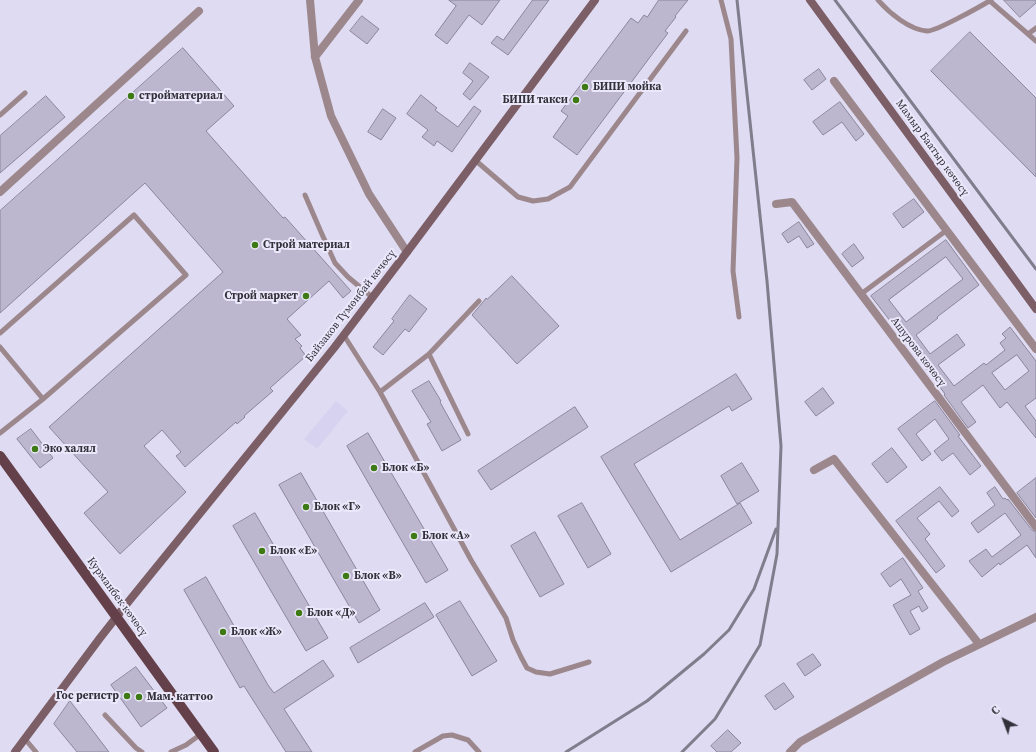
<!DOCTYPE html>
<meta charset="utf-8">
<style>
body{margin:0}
#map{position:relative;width:1036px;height:752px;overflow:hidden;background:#dfdbf2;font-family:"Source Serif 4",serif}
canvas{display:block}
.north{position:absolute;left:984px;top:700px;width:40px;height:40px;-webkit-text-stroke:3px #ece8fc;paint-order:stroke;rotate:318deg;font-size:11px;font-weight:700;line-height:16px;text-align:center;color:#323039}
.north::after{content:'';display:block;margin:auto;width:14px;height:18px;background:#323039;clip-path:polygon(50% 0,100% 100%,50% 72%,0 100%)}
</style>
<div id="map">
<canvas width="1036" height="752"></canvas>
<div class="north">С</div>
</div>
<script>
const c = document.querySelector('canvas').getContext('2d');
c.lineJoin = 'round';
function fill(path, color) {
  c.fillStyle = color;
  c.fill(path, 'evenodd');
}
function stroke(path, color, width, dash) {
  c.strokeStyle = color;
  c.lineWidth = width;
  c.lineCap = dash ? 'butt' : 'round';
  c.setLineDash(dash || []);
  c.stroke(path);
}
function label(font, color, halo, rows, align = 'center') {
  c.font = font + ' "Source Serif 4",serif';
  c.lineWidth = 4;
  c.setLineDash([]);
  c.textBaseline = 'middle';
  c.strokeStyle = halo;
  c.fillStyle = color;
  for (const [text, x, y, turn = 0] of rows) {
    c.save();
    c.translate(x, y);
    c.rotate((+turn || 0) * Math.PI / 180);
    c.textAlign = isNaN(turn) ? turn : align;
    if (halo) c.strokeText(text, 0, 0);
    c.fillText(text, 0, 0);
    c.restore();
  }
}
fill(new Path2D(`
 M 336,401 L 348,411 L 317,449 L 304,439 Z`), '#d8d2f1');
const building = new Path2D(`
 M 449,0 L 500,0 L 482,25 L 469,15 L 447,44 L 435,35 L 456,6 Z
 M 533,0 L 549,0 L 508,55 L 491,43 L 497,36 L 503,40 Z
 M 659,0 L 688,0 L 675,16 L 676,17 L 665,31 L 668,33 L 577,155 L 553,137 L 568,116 L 561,111 L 631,18 L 638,23 L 644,15 L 647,17 Z
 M 1004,0 L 1036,0 L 1036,3 L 1020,17 Z
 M 362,16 L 379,29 L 367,44 L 350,31 Z
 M 970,32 L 1036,98 L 1036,177 L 931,71 Z
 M 183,48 L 234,106 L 206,131 L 283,218 L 285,217 L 351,291 L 343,298 L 329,281 L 287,319 L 301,335 L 295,339 L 302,346 L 300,348 L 306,356 L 270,388 L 273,391 L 244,416 L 245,417 L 237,424 L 236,422 L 185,467 L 176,456 L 181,452 L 162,430 L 144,446 L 186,492 L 120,554 L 84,513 L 108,492 L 49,427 L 223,272 L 145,183 L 0,313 L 0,211 Z
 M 470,63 L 489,77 L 470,100 L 463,94 L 473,81 L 463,73 Z
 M 819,69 L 826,79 L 812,90 L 804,80 Z
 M 421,95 L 437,108 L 435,110 L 458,127 L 474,106 L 481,111 L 452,152 L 437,141 L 434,146 L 422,137 L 428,130 L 407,114 Z
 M 46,96 L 65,117 L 0,173 L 0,136 Z
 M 840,102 L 864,134 L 856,141 L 842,122 L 823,135 L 813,122 Z
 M 383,109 L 396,118 L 381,140 L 368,132 Z
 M 914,199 L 924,212 L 903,228 L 893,214 Z
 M 799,222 L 814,244 L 807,248 L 799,236 L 788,243 L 782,234 Z
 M 946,240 L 979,285 L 937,317 L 938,318 L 916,335 L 930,354 L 957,334 L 965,345 L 938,365 L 954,386 L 984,363 L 986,365 L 1005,350 L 1000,343 L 1006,338 L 1002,334 L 1010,327 L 1036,361 L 1036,398 L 1025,406 L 1036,421 L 1036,438 L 1007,402 L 1000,408 L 983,385 L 961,402 L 976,422 L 968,428 L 944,395 L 945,394 L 921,361 L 871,296 ZM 946,257 L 963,279 L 906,322 L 889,300 ZM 1017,355 L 1029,371 L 1005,390 L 992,373 Z
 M 854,244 L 864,258 L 852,267 L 842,254 Z
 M 512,276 L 559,326 L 517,364 L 472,315 L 483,302 L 486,298 L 487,299 Z
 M 410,295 L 427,309 L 409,332 L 405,329 L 383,355 L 373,347 L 394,321 L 392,319 Z
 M 736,374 L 752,399 L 732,411 L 729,406 L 634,464 L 680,540 L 740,503 L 752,523 L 671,572 L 601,457 Z
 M 429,381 L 441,401 L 440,402 L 461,440 L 442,451 L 427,424 L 431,422 L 412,391 Z
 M 823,388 L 834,403 L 816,416 L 805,402 Z
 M 935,401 L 960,435 L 958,436 L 981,466 L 970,475 L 953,453 L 942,461 L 934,451 L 949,439 L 935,419 L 916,434 L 931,454 L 922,461 L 898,429 Z
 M 575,407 L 588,427 L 491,490 L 478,471 Z
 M 31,429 L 53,458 L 40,468 L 17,439 Z
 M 368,433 L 448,570 L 426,583 L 347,446 Z
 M 892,448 L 907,467 L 887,483 L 872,464 Z
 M 742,463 L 759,491 L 737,504 L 721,476 Z
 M 301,473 L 380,610 L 359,623 L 279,485 Z
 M 1036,478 L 1036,518 L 1017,493 Z
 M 940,487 L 959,511 L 952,517 L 939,501 L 917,518 L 930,534 L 925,539 L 945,566 L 936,573 L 896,521 Z
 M 995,487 L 1003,499 L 1005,498 L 1007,500 L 1008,499 L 1032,530 L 1036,532 L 1036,558 L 1027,545 L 1000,565 L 999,563 L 982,577 L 969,561 L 986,549 L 992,557 L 1021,535 L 1005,513 L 978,533 L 971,523 L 995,505 L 987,493 Z
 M 582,503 L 611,554 L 588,568 L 558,516 Z
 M 255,513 L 328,638 L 306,651 L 233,526 Z
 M 535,532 L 564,584 L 540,597 L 511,546 Z
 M 903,558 L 923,588 L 918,591 L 928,608 L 922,612 L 919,606 L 910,611 L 920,629 L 910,635 L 893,605 L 911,595 L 901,579 L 890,587 L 881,574 Z
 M 206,577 L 268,685 L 274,693 L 323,660 L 334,676 L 284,709 L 312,752 L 286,752 L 244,686 L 240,688 L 184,590 Z
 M 460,601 L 497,661 L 472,676 L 436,615 Z
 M 425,603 L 434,617 L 358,663 L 350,648 Z
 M 813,654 L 821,665 L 805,676 L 797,664 Z
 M 136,667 L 167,708 L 141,727 L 111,685 Z
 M 784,683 L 794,697 L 775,710 L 765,696 Z
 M 70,701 L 109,752 L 77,752 L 54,724 Z
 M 728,730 L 741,743 L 731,752 L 717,752 L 711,746 Z`);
fill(building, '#bcb7ce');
stroke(building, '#8a869c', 1);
stroke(new Path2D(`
 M 721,0 L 731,39 L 737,158 L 733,271 L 739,317
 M 878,0 C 889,13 910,30 927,31 C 935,32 981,6 991,0
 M 990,1 L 1028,34 L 1036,28
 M 1028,34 L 1036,41
 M 0,115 L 25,93
 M 475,160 L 518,197 L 533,201 L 548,199 L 570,187 L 686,31
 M 305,195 L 321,232 L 335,263 L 348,277 L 372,297
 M 861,294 L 947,230
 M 0,333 L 134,215 L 186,275 L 43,399 L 0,433
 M 343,334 L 380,392 L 471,560 L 506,618 L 513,640 L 521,657 L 527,668 L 536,672 L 550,674 L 589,662
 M 0,347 L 43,399
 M 429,354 L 468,434
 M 380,392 L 429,354 L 479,301
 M 105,715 L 136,748 L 142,752
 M 25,739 L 36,752
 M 171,752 L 186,745 L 201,734
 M 415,752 L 443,736 L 452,735 L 468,740 L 479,752`), '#9c888c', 5);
stroke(new Path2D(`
 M 310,0 L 315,57 L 331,116 L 369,194 L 407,252
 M 315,57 L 359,0
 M 834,81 L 1036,349
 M 0,192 L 199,11
 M 776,204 L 792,202 L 1036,527
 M 814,470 L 834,459 L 979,644
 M 790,752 L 800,742 L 943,662 L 1036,617`), '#9c888c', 8);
stroke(new Path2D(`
 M 810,0 L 1036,309
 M 15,752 L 100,638 L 129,601 L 334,348 L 407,252 L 595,0`), '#7c5e66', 8);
stroke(new Path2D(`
 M 0,456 L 214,752`), '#64414a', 10);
stroke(new Path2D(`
 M 835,0 L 1036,269
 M 566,752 L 647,701 L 704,654 L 729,630 L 754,589 L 776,529
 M 682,752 L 715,719 L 760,645 L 777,554 L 781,446 L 767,281 L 737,0`), '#807d8d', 3);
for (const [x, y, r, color] of [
 [585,87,4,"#3e7a14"],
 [131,96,4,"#3e7a14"],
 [576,100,4,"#3e7a14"],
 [255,245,4,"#3e7a14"],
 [306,296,4,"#3e7a14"],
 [35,449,4,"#3e7a14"],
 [374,468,4,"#3e7a14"],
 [306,507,4,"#3e7a14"],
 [414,536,4,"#3e7a14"],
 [262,551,4,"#3e7a14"],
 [346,576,4,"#3e7a14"],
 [299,613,4,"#3e7a14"],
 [223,632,4,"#3e7a14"],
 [127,696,4,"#3e7a14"],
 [139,697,4,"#3e7a14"]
]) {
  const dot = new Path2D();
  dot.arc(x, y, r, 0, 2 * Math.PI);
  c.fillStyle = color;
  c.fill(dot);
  stroke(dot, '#ece8fc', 1.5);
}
label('bold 11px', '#323039', '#ece8fc', [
 ["БИПИ мойка",593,87],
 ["стройматериал",139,96],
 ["БИПИ такси",568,100,"right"],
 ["Строй материал",263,245],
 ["Строй маркет",298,296,"right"],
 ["Эко халял",43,449],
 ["Блок «Б»",382,468],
 ["Блок «Г»",314,507],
 ["Блок «А»",422,536],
 ["Блок «Е»",270,551],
 ["Блок «В»",354,576],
 ["Блок «Д»",307,613],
 ["Блок «Ж»",231,632],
 ["Гос регистр",119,696,"right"],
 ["Мам. каттоо",147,697]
], 'left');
label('11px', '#323039', '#ece8fc', [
 ["Мамыр Баатыр көчөсү",932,148,54],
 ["Байзаков Түмөнбай көчөсү",351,306,-52],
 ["Ашурова көчөсү",918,352,53],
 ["Курманбек көчөсү",117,597,54]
]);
</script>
